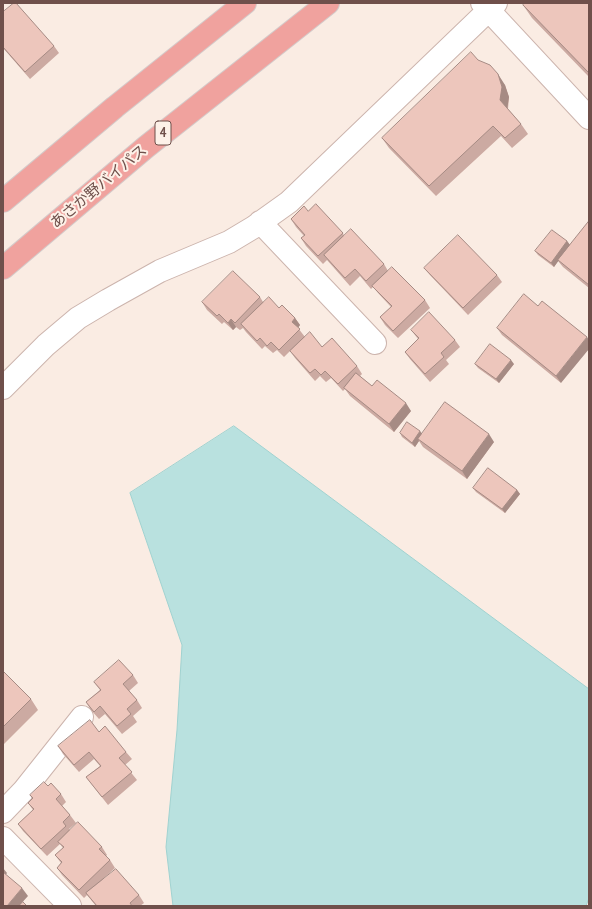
<!DOCTYPE html>
<meta charset="utf-8">
<style>
body{margin:0}
#map{position:relative;width:592px;height:909px;overflow:hidden;background:#faece3;font-family:"PT Sans Narrow",sans-serif}
canvas{display:block}
.frame{position:absolute;inset:0;border:4px solid #6f504b;pointer-events:none}
</style>
<div id="map">
<canvas width="592" height="909"></canvas>
<div class="frame"></div>
</div>
<script>
const c = document.querySelector('canvas').getContext('2d');
c.lineJoin = 'round';
function fill(path, color) {
  c.fillStyle = color;
  c.fill(path, 'evenodd');
}
function stroke(path, color, width, dash) {
  c.strokeStyle = color;
  c.lineWidth = width;
  c.lineCap = dash ? 'butt' : 'round';
  c.setLineDash(dash || []);
  c.stroke(path);
}
function label(font, color, halo, rows, align = 'center') {
  c.font = font + ' "PT Sans Narrow","Noto Sans JP",sans-serif';
  c.lineWidth = 4;
  c.setLineDash([]);
  c.textBaseline = 'middle';
  c.strokeStyle = halo;
  c.fillStyle = color;
  for (const [text, x, y, turn = 0] of rows) {
    c.save();
    c.translate(x, y);
    c.rotate((+turn || 0) * Math.PI / 180);
    c.textAlign = isNaN(turn) ? turn : align;
    if (halo) c.strokeText(text, 0, 0);
    c.fillText(text, 0, 0);
    c.restore();
  }
}
const water = new Path2D(`
 M 234,426 L 589,689 L 589,898 L 586,906 L 173,906 L 166,847 L 177,730 L 182,645 L 130,493 Z`);
fill(water, '#b9e1df');
stroke(water, '#a0d2d0', 1);
const minor = new Path2D(`
 M 482,3 L 589,118
 M 260,222 L 375,343
 M 3,388 L 46,345 L 78,318 L 108,300 L 160,271 L 229,242 L 254,227 L 289,202 L 496,3
 M 3,812 L 24,790 L 82,717
 M 3,838 L 70,906`);
const highway = new Path2D(`
 M 3,201 L 115,107 L 245,3
 M 3,268 L 146,147 L 328,3`);
stroke(minor, '#ccb4ad', 24);
stroke(highway, '#d4cac9', 24);
stroke(minor, '#fff', 22);
stroke(highway, '#f0a29e', 22);
fill(new Path2D(`
 M 589,3 L 589,77 L 532,18 L 523,5 Z
 M 3,12 L 54,46 L 59,53 L 30,79 L 3,48 Z
 M 478,60 L 505,85 L 509,97 L 508,109 L 521,124 L 528,134 L 512,148 L 501,136 L 436,196 L 389,148 L 382,138 Z
 M 308,211 L 343,233 L 344,236 L 384,264 L 388,271 L 425,300 L 430,308 L 398,338 L 385,325 L 380,317 L 391,307 L 378,293 L 373,287 L 371,289 L 360,276 L 350,286 L 327,260 L 323,264 L 306,246 L 301,238 L 304,236 L 296,227 L 291,219 Z
 M 589,221 L 589,288 L 563,267 L 558,261 L 554,267 L 538,255 L 535,251 L 567,241 L 570,245 Z
 M 424,268 L 497,275 L 502,282 L 468,315 L 430,275 Z
 M 260,297 L 263,302 L 279,308 L 295,318 L 300,325 L 298,328 L 305,337 L 357,366 L 362,374 L 360,376 L 372,386 L 411,411 L 394,432 L 350,396 L 345,389 L 343,391 L 331,378 L 326,382 L 320,376 L 315,381 L 295,358 L 290,351 L 284,357 L 277,350 L 273,353 L 265,346 L 262,349 L 246,332 L 243,328 L 240,330 L 236,327 L 233,330 L 224,322 L 222,324 L 207,310 L 202,302 Z
 M 538,306 L 561,383 L 502,335 L 497,328 Z
 M 411,330 L 455,340 L 460,347 L 446,360 L 449,364 L 430,382 L 410,359 L 405,352 L 418,339 Z
 M 475,364 L 514,364 L 499,383 L 478,368 Z
 M 400,433 L 422,434 L 494,442 L 467,479 L 423,447 L 419,441 L 415,447 L 402,437 Z
 M 473,488 L 517,490 L 520,494 L 505,513 L 476,492 Z
 M 3,671 L 31,699 L 38,710 L 3,745 Z
 M 133,675 L 138,683 L 129,691 L 137,700 L 142,708 L 133,716 L 137,722 L 122,734 L 105,714 L 99,719 L 91,710 L 86,702 L 100,690 L 94,682 Z
 M 99,732 L 126,752 L 132,759 L 125,765 L 137,780 L 108,805 L 86,777 L 100,766 L 94,759 L 79,772 L 63,754 L 58,746 Z
 M 48,786 L 61,794 L 66,802 L 62,806 L 70,815 L 76,823 L 69,829 L 70,830 L 102,847 L 107,855 L 106,856 L 110,860 L 115,868 L 103,879 L 139,895 L 144,903 L 140,906 L 96,906 L 87,895 L 84,898 L 62,875 L 57,868 L 61,863 L 55,855 L 63,848 L 60,844 L 47,856 L 23,831 L 18,824 L 33,810 L 28,803 L 32,799 L 30,795 Z`), '#ccaaa2');
fill(new Path2D(`
 M 498,74 L 505,85 L 509,97 L 507,110 L 500,100 Z
 M 567,241 L 570,245 L 554,267 L 551,263 Z
 M 295,318 L 300,325 L 297,329 L 292,322 Z
 M 231,319 L 236,327 L 233,330 L 228,323 Z
 M 587,337 L 589,340 L 589,349 L 561,383 L 556,376 Z
 M 511,360 L 514,364 L 499,383 L 496,379 Z
 M 406,403 L 411,411 L 394,432 L 389,424 Z
 M 420,431 L 423,435 L 418,439 L 419,441 L 415,447 L 412,443 Z
 M 489,434 L 494,442 L 467,479 L 462,471 Z
 M 517,490 L 520,494 L 505,513 L 502,509 Z
 M 3,868 L 7,873 L 5,876 L 3,874 Z
 M 22,888 L 28,896 L 19,906 L 7,906 Z`), '#a68b84');
const building = new Path2D(`
 M 14,3 L 16,3 L 54,46 L 25,72 L 3,47 L 3,12 Z
 M 525,3 L 589,3 L 589,73 L 523,5 Z
 M 471,52 L 478,60 L 490,65 L 498,74 L 502,87 L 500,100 L 521,124 L 505,138 L 493,126 L 429,186 L 382,138 Z
 M 316,204 L 343,233 L 318,256 L 301,238 L 305,235 L 291,219 L 304,206 L 308,211 Z
 M 589,221 L 589,285 L 558,260 Z
 M 351,229 L 384,264 L 366,281 L 355,269 L 345,278 L 324,255 Z
 M 552,230 L 567,241 L 551,263 L 535,251 Z
 M 458,235 L 497,275 L 463,308 L 424,268 Z
 M 392,267 L 425,300 L 393,331 L 380,317 L 392,306 L 372,286 Z
 M 233,271 L 260,297 L 235,323 L 231,319 L 228,323 L 219,314 L 217,316 L 202,302 Z
 M 524,294 L 538,306 L 542,301 L 587,337 L 556,376 L 497,328 Z
 M 269,297 L 279,308 L 282,305 L 295,318 L 292,322 L 300,329 L 279,350 L 271,342 L 267,346 L 260,338 L 257,341 L 241,324 Z
 M 429,312 L 455,340 L 441,353 L 444,357 L 425,374 L 405,352 L 419,338 L 411,330 Z
 M 310,332 L 322,347 L 332,338 L 357,366 L 338,384 L 325,371 L 321,375 L 315,369 L 310,373 L 290,351 Z
 M 490,344 L 511,360 L 496,379 L 475,364 Z
 M 356,373 L 372,386 L 377,380 L 406,403 L 389,424 L 344,388 Z
 M 445,402 L 489,434 L 462,471 L 418,439 Z
 M 407,422 L 420,431 L 412,443 L 400,433 Z
 M 488,468 L 517,490 L 502,509 L 473,488 Z
 M 119,660 L 133,675 L 123,684 L 137,700 L 127,709 L 131,714 L 117,726 L 100,706 L 94,712 L 86,702 L 101,690 L 94,682 Z
 M 3,671 L 31,699 L 3,727 Z
 M 90,720 L 99,732 L 105,726 L 126,752 L 119,758 L 132,772 L 102,797 L 86,777 L 101,766 L 89,752 L 74,765 L 58,746 Z
 M 44,782 L 48,786 L 51,783 L 61,794 L 56,799 L 70,815 L 63,822 L 66,826 L 41,849 L 18,824 L 34,809 L 28,803 L 33,798 L 30,795 Z
 M 78,822 L 102,847 L 99,849 L 110,860 L 79,890 L 57,868 L 62,862 L 55,855 L 64,847 L 58,842 Z
 M 116,869 L 139,895 L 130,903 L 132,906 L 97,906 L 86,893 Z
 M 3,872 L 22,888 L 7,906 L 3,906 Z
 M 23,902 L 27,906 L 19,906 Z`);
fill(building, '#edc6bc');
stroke(building, '#a68b84', 1);
for (const [x, y, w] of [
 [163,133,16]
]) {
  const box = new Path2D();
  box.roundRect(x - w / 2, y - 12, w, 24, 3);
  c.fillStyle = '#fdf1e8';
  c.fill(box);
  stroke(box, '#6f504b', 1);
}
label('bold 14px', '#6f504b', null, [
 ["4",163,133]
]);
label('15px', '#6f504b', '#fdf1e8', [
 ["あさか野バイパス",99,187,-40]
]);
</script>
